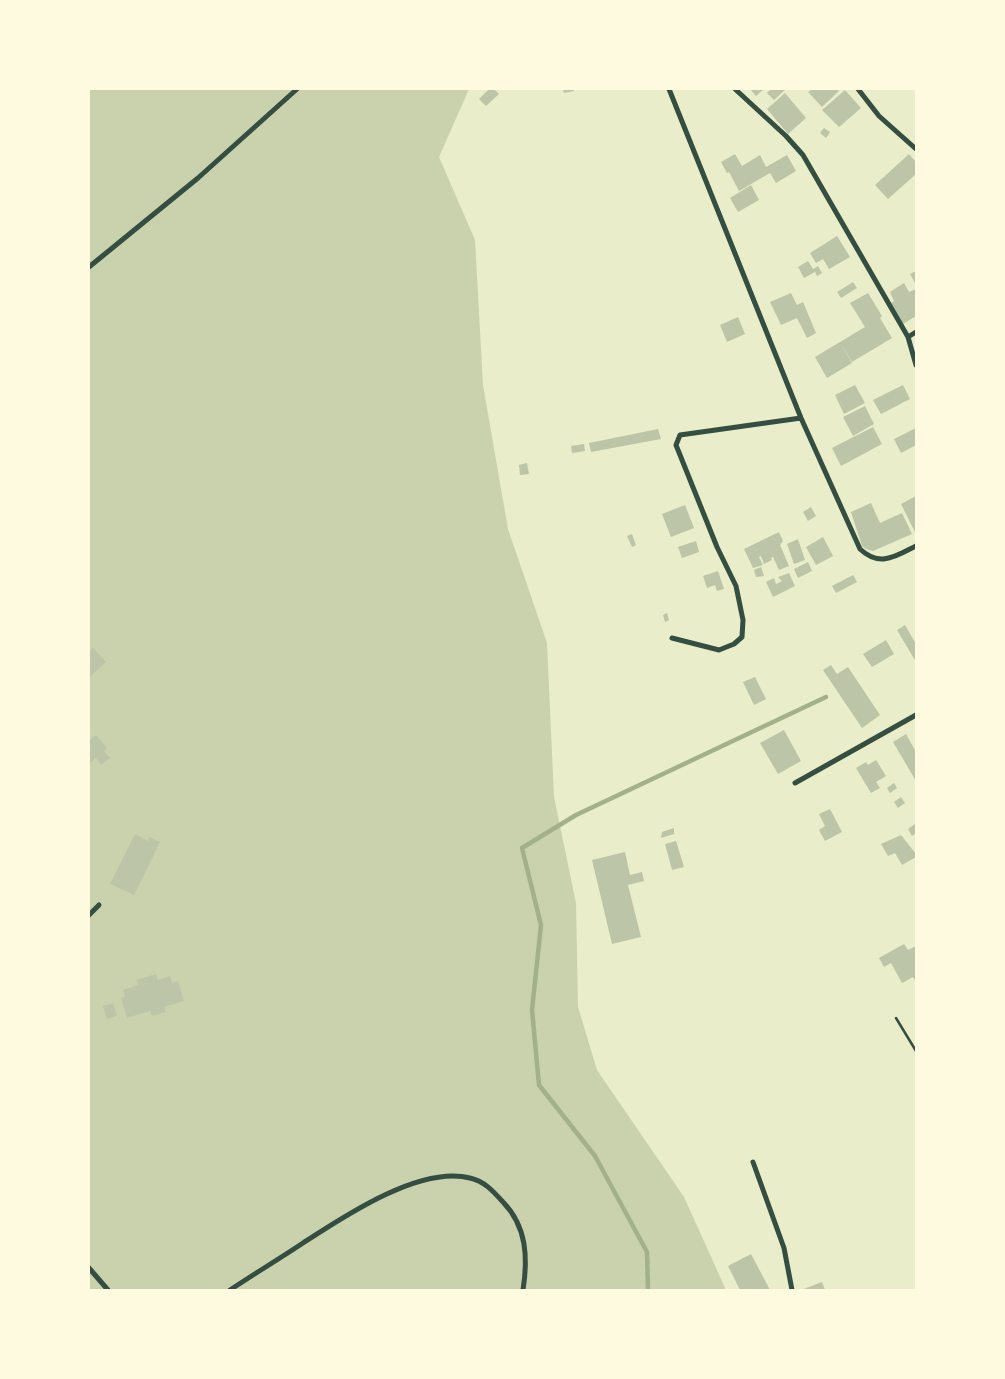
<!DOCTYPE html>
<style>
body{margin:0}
#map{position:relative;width:1005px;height:1379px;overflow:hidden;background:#e9edc9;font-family:"DejaVu Sans",sans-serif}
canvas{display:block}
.frame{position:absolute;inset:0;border:90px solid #fefae0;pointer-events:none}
</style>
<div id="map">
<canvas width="1005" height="1379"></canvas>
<div class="frame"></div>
</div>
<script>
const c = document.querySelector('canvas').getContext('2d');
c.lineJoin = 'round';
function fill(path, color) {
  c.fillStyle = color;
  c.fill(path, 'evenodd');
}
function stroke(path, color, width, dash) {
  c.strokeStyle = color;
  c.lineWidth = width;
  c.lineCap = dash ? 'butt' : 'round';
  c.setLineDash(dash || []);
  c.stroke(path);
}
fill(new Path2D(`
 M 89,89 L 469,89 L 439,157 L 475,240 L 483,385 L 508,529 L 547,643 L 554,797 L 576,903 L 578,1007 L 597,1070 L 684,1197 L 726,1290 L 89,1290 Z`), '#cad2ad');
stroke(new Path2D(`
 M 648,1290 L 647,1252 L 595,1156 L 539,1085 L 532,1010 L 541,925 L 522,848 L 576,815 L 826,697`), '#a3b18a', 4.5);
fill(new Path2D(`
 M 489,89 L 494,89 L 499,94 L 486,106 L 479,99 Z
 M 563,89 L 574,89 L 574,91 L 564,93 Z
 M 750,89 L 764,89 L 756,96 Z
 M 771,89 L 786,89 L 774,100 L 767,93 Z
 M 812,89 L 836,89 L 839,91 L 822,107 L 808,92 Z
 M 845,90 L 861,108 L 839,127 L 822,110 Z
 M 785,93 L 806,118 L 788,134 L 767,109 Z
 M 824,128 L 830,132 L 826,138 L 820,133 Z
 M 735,154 L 742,166 L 760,155 L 766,167 L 787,155 L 796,171 L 776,183 L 770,173 L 739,191 L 729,172 L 727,173 L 721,162 Z
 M 909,154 L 916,162 L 916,174 L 888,199 L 875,185 Z
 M 751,185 L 759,200 L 738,212 L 730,198 Z
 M 837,236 L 850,257 L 829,269 L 823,259 L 816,263 L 810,253 Z
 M 808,261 L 813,269 L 818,266 L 822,273 L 817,276 L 815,272 L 804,278 L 798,267 Z
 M 916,271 L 916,285 L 910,274 Z
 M 853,282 L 857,288 L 841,298 L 837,292 Z
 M 904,283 L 909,292 L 916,289 L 916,316 L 903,324 L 891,303 L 894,301 L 890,292 Z
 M 791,293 L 797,305 L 803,302 L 816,333 L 807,338 L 797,318 L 781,325 L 770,302 Z
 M 868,293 L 882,316 L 880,318 L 892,338 L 852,362 L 840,342 L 865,327 L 850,303 Z
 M 738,317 L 745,334 L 727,342 L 720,325 Z
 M 840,342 L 852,363 L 827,378 L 815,357 Z
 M 855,385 L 865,403 L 844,414 L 835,395 Z
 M 903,385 L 910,399 L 881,414 L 873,400 Z
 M 865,406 L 874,424 L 853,436 L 843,417 Z
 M 873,427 L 882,444 L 841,466 L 832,448 Z
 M 916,428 L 916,445 L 901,453 L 894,439 Z
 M 658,429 L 661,439 L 591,452 L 589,443 Z
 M 584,444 L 585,451 L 572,453 L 571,446 Z
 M 527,463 L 529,474 L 520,475 L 519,465 Z
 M 916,496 L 916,534 L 901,504 Z
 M 871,503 L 880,523 L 902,513 L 912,534 L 873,551 L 866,549 L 862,546 L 851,512 Z
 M 685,505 L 694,528 L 671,537 L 662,514 Z
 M 811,507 L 816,516 L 808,521 L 803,512 Z
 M 779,532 L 783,541 L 780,545 L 789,566 L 779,570 L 773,557 L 771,558 L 772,560 L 764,564 L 761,556 L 759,557 L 763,565 L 753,568 L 744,549 Z
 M 632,534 L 636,545 L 632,547 L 627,536 Z
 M 823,537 L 833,556 L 816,565 L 806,547 Z
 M 798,539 L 805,560 L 794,564 L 787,544 Z
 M 696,541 L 699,552 L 682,558 L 678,547 Z
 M 808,562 L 812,571 L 798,578 L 794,569 Z
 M 761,567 L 764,576 L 756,577 L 754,570 Z
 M 718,571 L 724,589 L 717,591 L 715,585 L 707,588 L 703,576 Z
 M 789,573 L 795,586 L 773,597 L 766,582 L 774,578 L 776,584 L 782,581 L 778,577 Z
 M 853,575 L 857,582 L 836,593 L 832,586 Z
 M 667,613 L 669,620 L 665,622 L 663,615 Z
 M 905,625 L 916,644 L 916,662 L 897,630 Z
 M 886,640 L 894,654 L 872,667 L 863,654 Z
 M 93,648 L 106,662 L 89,678 L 89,652 Z
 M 831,665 L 837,674 L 848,667 L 880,715 L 862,728 L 823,670 Z
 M 755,677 L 766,699 L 754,705 L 743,682 Z
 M 784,730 L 801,761 L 778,774 L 760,743 Z
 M 906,734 L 916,752 L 916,781 L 893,742 Z
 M 96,735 L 107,748 L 104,751 L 110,758 L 101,765 L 96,758 L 89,764 L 89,741 Z
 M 876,760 L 886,776 L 876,782 L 880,788 L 871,793 L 856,768 L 866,762 L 868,765 Z
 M 894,783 L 897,788 L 890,793 L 887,788 Z
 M 901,797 L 905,803 L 898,808 L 894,802 Z
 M 830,809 L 842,832 L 825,841 L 819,830 L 825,826 L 819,814 Z
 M 915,824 L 916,833 L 912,836 L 908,829 Z
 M 674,828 L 674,834 L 661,838 L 662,832 Z
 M 135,834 L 148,841 L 150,837 L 160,842 L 134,895 L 110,884 Z
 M 901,835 L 916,854 L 916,857 L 902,865 L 895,853 L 888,856 L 881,844 Z
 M 676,841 L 684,867 L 672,870 L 665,844 Z
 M 625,852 L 630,875 L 642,872 L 644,881 L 628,885 L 641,937 L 612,944 L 592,860 Z
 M 904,944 L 908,950 L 916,946 L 916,982 L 913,977 L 902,983 L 891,963 L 884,967 L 879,958 Z
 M 156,974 L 158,980 L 170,976 L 172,983 L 178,981 L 184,1001 L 164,1007 L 166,1012 L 152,1016 L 150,1011 L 127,1018 L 121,998 L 125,997 L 123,990 L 138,985 L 136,980 Z
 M 113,1003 L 117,1016 L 107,1019 L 103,1006 Z
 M 751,1254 L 770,1290 L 740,1290 L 728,1266 Z
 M 822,1282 L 825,1290 L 801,1290 Z`), '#bcc5a7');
stroke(new Path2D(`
 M 896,1018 L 916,1051`), '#344e41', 2.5);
stroke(new Path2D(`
 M 669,89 L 801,418 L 860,549 C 880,568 896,556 916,546
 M 735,89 L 786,136 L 803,155 L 908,337 L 916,365
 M 858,89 L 879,116 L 916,149
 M 89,267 L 198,178 L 297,89
 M 908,337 L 916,332
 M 672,638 L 719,650 L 734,644 L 742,637 L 743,620 L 736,586 L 717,547 L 676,445 L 680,435 L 801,418
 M 795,783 L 916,715
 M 89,915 L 99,905
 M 753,1162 L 784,1248 L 792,1290
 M 89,1268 L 108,1290
 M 230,1290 C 254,1274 279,1259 303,1243 C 343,1217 420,1165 470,1178 C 484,1181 493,1191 503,1202 C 527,1227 528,1258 523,1290`), '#344e41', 5);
</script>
